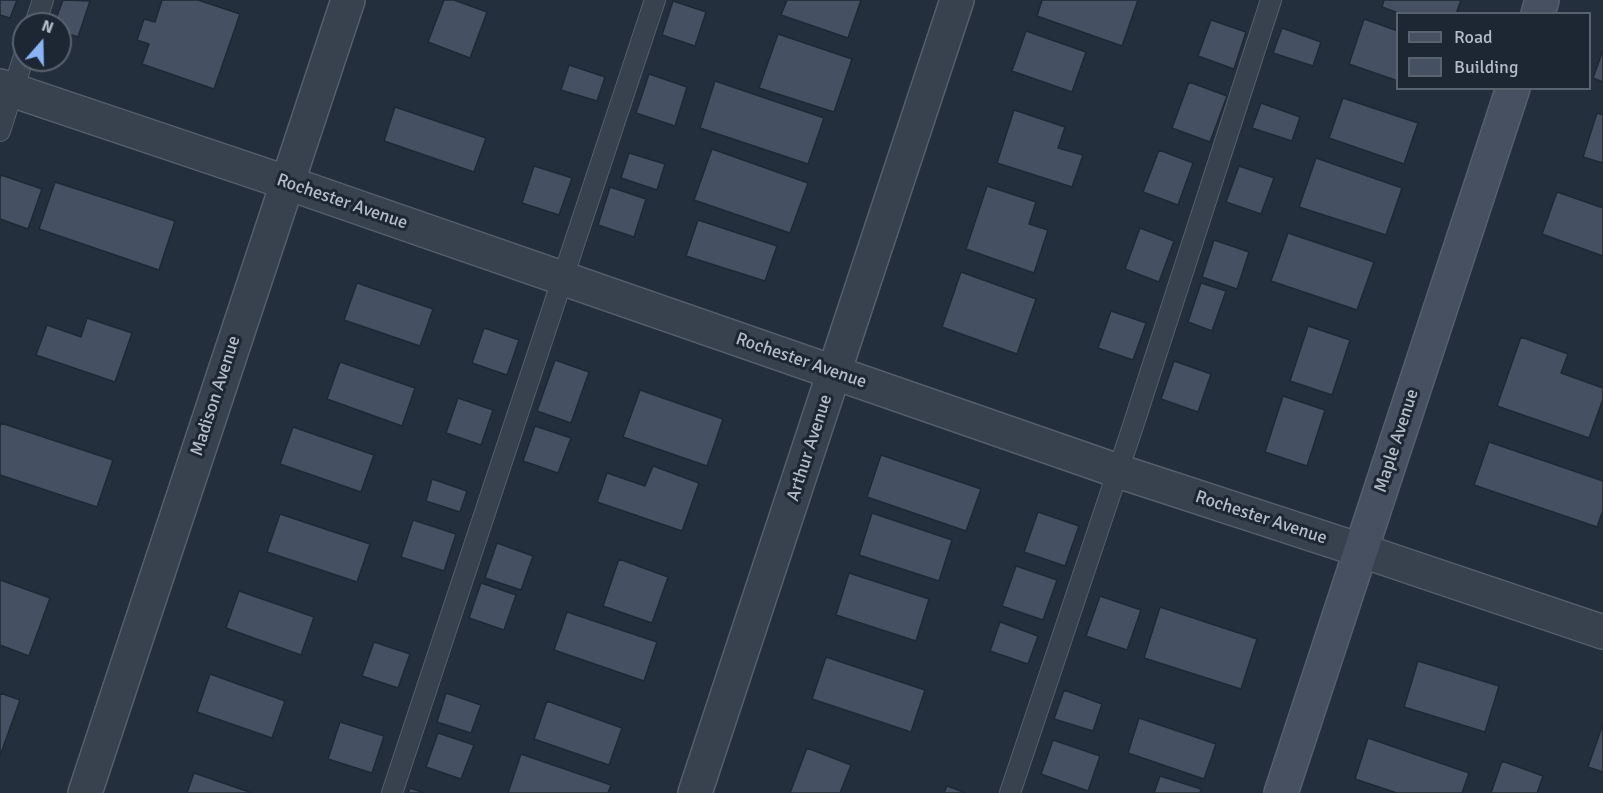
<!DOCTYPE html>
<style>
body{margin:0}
#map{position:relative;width:1603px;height:793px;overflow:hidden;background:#242f3e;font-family:Signika,sans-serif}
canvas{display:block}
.legend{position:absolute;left:1396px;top:12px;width:195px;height:78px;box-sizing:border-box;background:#1d2633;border:2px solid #59626f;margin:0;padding:8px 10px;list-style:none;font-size:18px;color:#b4bcc9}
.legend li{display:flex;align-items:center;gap:12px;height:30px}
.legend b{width:30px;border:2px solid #59626f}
.north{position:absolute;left:12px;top:12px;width:60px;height:60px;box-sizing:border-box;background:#1d2633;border:2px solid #59626f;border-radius:50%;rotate:20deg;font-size:16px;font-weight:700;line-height:24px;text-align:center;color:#b4bcc9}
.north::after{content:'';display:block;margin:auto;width:21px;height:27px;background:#8ab4f8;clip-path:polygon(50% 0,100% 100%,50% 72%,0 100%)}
</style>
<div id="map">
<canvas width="1603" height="793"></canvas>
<ul class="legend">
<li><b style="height:8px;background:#465061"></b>Road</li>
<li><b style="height:16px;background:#455162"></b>Building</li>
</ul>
<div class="north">N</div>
</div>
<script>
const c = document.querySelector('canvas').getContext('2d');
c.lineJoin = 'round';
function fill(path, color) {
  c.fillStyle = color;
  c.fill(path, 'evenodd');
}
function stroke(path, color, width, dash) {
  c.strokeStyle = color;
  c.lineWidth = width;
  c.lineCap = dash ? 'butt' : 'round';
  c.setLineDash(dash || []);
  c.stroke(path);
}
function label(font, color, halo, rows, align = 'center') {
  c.font = font + ' Signika,sans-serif';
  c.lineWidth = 6;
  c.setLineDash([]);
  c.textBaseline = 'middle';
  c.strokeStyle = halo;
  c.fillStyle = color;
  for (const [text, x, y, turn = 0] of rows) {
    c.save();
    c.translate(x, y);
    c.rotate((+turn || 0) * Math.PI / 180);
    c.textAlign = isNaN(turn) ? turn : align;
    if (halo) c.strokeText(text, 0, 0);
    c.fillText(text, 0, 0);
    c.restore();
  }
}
const building = new Path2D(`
 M 0,0 L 17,0 L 10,18 L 0,15 Z
 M 63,0 L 90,1 L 78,37 L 60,31 L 60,24 L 54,24 Z
 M 162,0 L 198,0 L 240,14 L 214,89 L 142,64 L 149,44 L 137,40 L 144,19 L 155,22 Z
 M 444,0 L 454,0 L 487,12 L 470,58 L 428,42 Z
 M 787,0 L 861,0 L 848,38 L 781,15 Z
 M 1042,0 L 1138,0 L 1122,46 L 1037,16 Z
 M 1384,0 L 1461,0 L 1456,14 L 1401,14 L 1382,7 Z
 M 673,1 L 706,12 L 695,46 L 662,35 Z
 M 1364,19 L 1398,31 L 1398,81 L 1349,64 Z
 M 1211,20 L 1246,32 L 1234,69 L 1198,56 Z
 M 1282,28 L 1321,42 L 1313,66 L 1273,53 Z
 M 1026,31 L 1086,52 L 1072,92 L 1012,71 Z
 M 778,34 L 852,59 L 834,112 L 759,88 Z
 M 1603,50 L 1603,82 L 1593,78 Z
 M 569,65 L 605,77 L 597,101 L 561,90 Z
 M 649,74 L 687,87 L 675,126 L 636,113 Z
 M 715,81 L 824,118 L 808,164 L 700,128 Z
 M 1189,82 L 1227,96 L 1210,142 L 1172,128 Z
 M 1343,98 L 1418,123 L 1404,164 L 1329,138 Z
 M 1261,103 L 1300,117 L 1292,141 L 1252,128 Z
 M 395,107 L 486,138 L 474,172 L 384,141 Z
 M 1014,110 L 1065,127 L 1058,148 L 1083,155 L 1072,187 L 997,163 Z
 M 1597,113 L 1603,115 L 1603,163 L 1583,157 Z
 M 712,149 L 808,183 L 790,233 L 694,200 Z
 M 1159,150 L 1193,163 L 1178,205 L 1143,192 Z
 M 629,153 L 665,164 L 657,190 L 621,178 Z
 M 1316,158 L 1402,188 L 1386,235 L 1299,207 Z
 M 534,166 L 572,178 L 559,215 L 522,203 Z
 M 1239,166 L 1274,178 L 1261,214 L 1226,202 Z
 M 1,175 L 42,189 L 28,229 L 0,219 L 0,178 Z
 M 55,182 L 175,221 L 159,270 L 39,229 Z
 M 987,186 L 1036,202 L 1029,224 L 1048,230 L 1034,273 L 966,249 Z
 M 610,187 L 646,199 L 634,237 L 598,225 Z
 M 1557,192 L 1603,208 L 1603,256 L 1542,234 Z
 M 698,220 L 777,246 L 765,281 L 686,256 Z
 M 1140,228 L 1174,241 L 1159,282 L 1125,269 Z
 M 1288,233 L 1374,262 L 1357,310 L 1271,281 Z
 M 1214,240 L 1249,252 L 1237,289 L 1202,277 Z
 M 961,272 L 1036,299 L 1017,354 L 942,327 Z
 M 357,283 L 433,309 L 420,346 L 344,320 Z
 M 1201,283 L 1226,291 L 1212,331 L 1188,322 Z
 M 1111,311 L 1146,323 L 1133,360 L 1098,348 Z
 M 87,318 L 132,333 L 115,382 L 36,355 L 47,325 L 81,337 Z
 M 1308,326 L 1350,340 L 1332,395 L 1290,381 Z
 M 484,328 L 519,340 L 507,375 L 472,363 Z
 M 1521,337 L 1568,354 L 1561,373 L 1603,388 L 1603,399 L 1589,438 L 1497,406 Z
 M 555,360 L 589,372 L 571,423 L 537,411 Z
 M 1174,361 L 1211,374 L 1198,412 L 1161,399 Z
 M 340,362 L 415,388 L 402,426 L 327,399 Z
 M 640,390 L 723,419 L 707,466 L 623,437 Z
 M 1283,396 L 1325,410 L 1307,466 L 1265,452 Z
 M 458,398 L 493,410 L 481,445 L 446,433 Z
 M 1,423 L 113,460 L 97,507 L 0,475 L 0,427 Z
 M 535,426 L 571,438 L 558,473 L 523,461 Z
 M 293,427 L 374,455 L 361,492 L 280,464 Z
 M 1489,442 L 1603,481 L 1603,510 L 1597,527 L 1474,485 Z
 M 881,455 L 981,489 L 966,531 L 867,497 Z
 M 653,466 L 699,483 L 682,531 L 597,502 L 607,473 L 645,486 Z
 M 432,479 L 467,491 L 460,512 L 426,501 Z
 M 1038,512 L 1079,526 L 1065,566 L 1024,552 Z
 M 872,513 L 952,540 L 939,581 L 859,555 Z
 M 280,514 L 370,544 L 357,582 L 267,552 Z
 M 413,520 L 456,534 L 444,571 L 401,557 Z
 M 497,543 L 533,556 L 521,590 L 485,578 Z
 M 619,559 L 668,577 L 652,623 L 603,606 Z
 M 1016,566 L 1057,580 L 1043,620 L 1002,606 Z
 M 849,573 L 929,599 L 916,641 L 836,615 Z
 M 0,580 L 50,598 L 29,656 L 0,645 Z
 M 481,583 L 516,595 L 504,630 L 469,618 Z
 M 239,591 L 314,617 L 301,655 L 226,628 Z
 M 1100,596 L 1141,610 L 1127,650 L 1086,636 Z
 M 1160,607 L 1257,639 L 1241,689 L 1144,658 Z
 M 567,612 L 657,642 L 644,681 L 554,650 Z
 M 1000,622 L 1038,636 L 1028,664 L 990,651 Z
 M 374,642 L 410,654 L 398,688 L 362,676 Z
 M 826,657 L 925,690 L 911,732 L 812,699 Z
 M 1418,661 L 1499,686 L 1485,732 L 1404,707 Z
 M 210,674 L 285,701 L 272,738 L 197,712 Z
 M 1064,690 L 1102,704 L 1093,731 L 1054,719 Z
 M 0,693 L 20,700 L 0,756 Z
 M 446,693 L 481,705 L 471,733 L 437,722 Z
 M 547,701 L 622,728 L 609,765 L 534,739 Z
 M 1139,718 L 1216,744 L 1204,779 L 1128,753 Z
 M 340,722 L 384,736 L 372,773 L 328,759 Z
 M 1603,724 L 1603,772 L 1588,767 Z
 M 438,733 L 474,745 L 461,779 L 426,767 Z
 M 1368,738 L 1469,773 L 1462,793 L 1397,793 L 1355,779 Z
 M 1053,740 L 1100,756 L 1088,791 L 1041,774 Z
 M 807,748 L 851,765 L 840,793 L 790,793 Z
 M 521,754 L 611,785 L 608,793 L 508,793 Z
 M 1502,761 L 1543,776 L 1537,793 L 1491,793 Z
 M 194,773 L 252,793 L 187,793 Z
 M 1160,776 L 1201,789 L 1200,793 L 1154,793 Z
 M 947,786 L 966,793 L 944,793 Z
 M 410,788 L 424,793 L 408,793 Z`);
fill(building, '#455162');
stroke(building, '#1f2835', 1.5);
const lane = new Path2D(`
 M 35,24 L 43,0
 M 0,131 L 24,56
 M 392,793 L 655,0
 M 1010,793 L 1133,426 L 1271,0`);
const street = new Path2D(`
 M 0,86 L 288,183 L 1118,471 L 1360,550 L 1603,632
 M 85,793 L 348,0
 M 695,793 L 957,0`);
const secondary = new Path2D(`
 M 1538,14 L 1542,0
 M 1281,793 L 1513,88`);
stroke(lane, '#565f6c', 22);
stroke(street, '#565f6c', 36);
stroke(secondary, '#565f6c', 36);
stroke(lane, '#38414e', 20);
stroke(street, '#38414e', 33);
stroke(secondary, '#465061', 33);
label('18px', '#b4bcc9', '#1d2633', [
 ["Rochester Avenue",342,202,19],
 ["Rochester Avenue",801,361,19],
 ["Madison Avenue",216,396,-72],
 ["Maple Avenue",1397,441,-72],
 ["Arthur Avenue",810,448,-72],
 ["Rochester Avenue",1261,518,18]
]);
</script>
